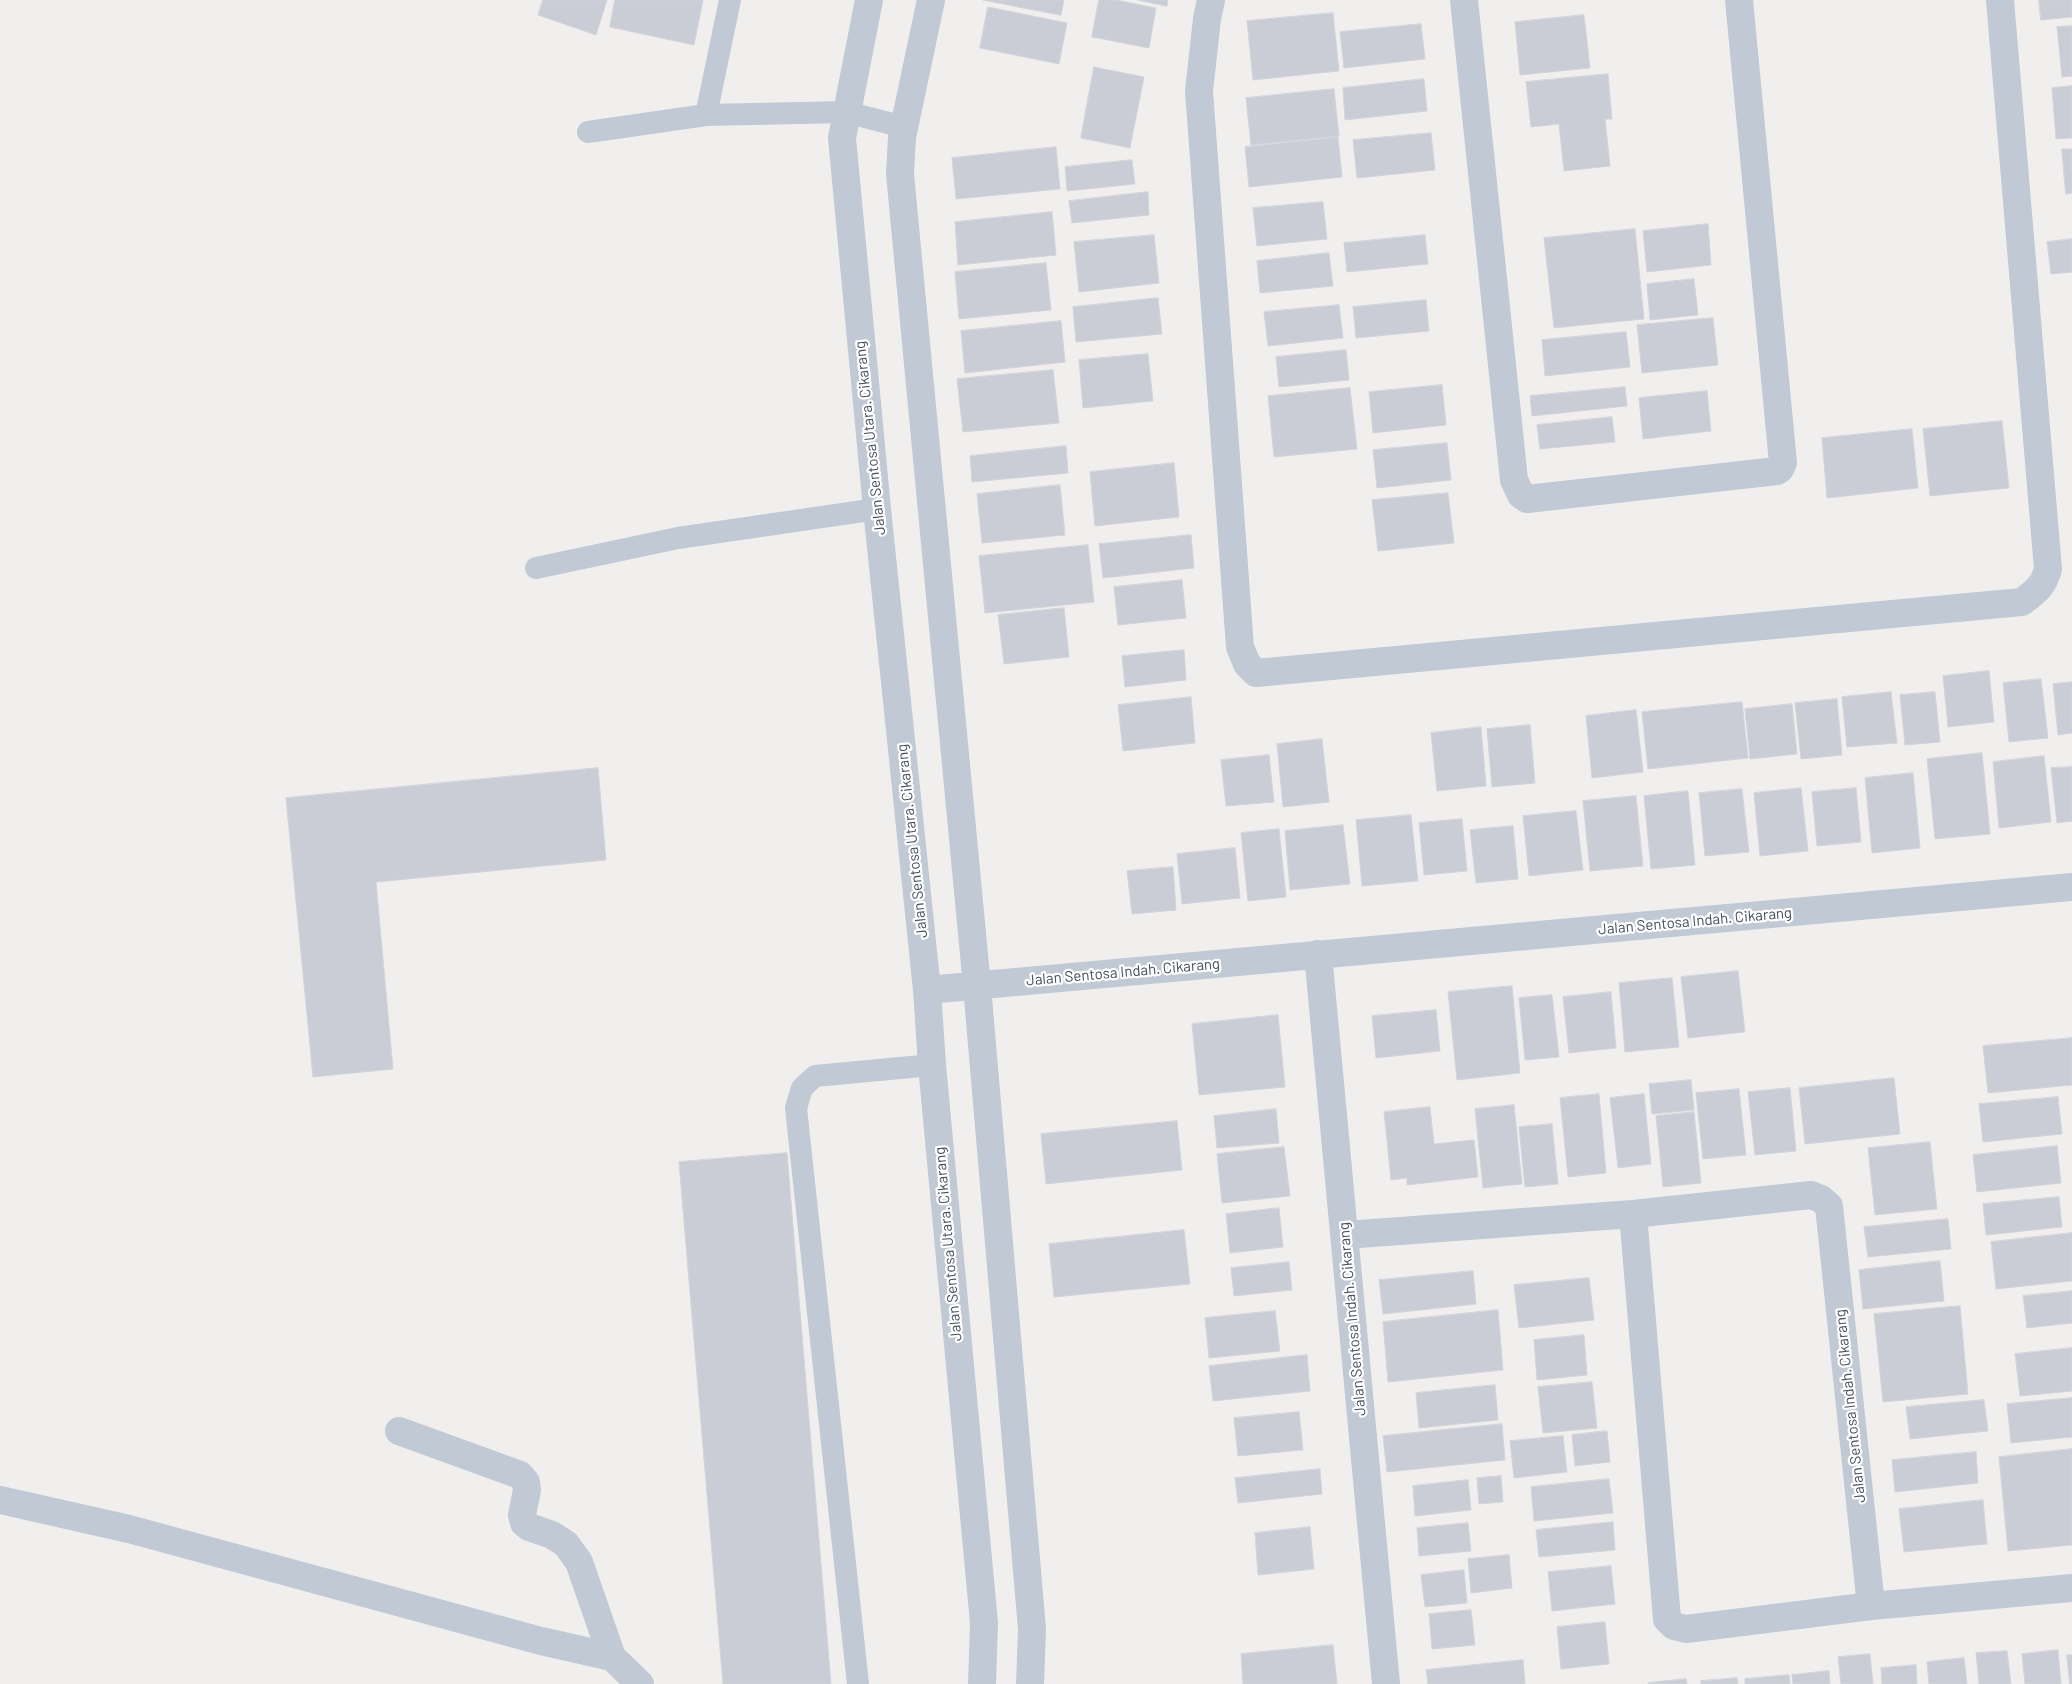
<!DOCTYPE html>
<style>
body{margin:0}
canvas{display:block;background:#f1efee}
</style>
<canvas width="2072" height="1684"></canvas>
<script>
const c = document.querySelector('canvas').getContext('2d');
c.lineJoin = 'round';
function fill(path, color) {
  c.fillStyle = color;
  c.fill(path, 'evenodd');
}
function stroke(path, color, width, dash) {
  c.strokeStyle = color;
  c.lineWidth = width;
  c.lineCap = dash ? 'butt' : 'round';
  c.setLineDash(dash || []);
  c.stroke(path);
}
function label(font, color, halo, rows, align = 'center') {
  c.font = font + ' Barlow,sans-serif';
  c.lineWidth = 4.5;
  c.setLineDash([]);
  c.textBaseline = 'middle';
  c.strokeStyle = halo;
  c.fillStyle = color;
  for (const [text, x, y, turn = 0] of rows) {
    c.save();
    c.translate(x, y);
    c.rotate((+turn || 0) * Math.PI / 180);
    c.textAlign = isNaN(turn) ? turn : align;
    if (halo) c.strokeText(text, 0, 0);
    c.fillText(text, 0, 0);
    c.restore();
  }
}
const building = new Path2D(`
 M 543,0 L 607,0 L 596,35 L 538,15 Z
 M 615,0 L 703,0 L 694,45 L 610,27 Z
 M 983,0 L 1064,0 L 1061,15 Z
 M 1099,0 L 1116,0 L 1156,8 L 1149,48 L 1092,37 Z
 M 1138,0 L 1168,0 L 1167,6 Z
 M 2039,0 L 2072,0 L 2072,17 L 2041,20 Z
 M 988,7 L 1067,23 L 1059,64 L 980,48 Z
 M 1333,13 L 1339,71 L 1253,80 L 1247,21 Z
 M 1584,15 L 1590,68 L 1520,75 L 1515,22 Z
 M 1421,24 L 1425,59 L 1344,68 L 1340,32 Z
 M 2072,26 L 2072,76 L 2062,77 L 2057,27 Z
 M 1094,67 L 1144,77 L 1130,148 L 1081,138 Z
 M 1608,74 L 1612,119 L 1605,119 L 1610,166 L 1564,171 L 1559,124 L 1531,127 L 1526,82 Z
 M 1424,79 L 1427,111 L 1345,120 L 1343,88 Z
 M 2072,86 L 2072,138 L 2056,139 L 2052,88 Z
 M 1334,89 L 1339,136 L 1251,145 L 1246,98 Z
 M 1431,133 L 1435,170 L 1357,178 L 1353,140 Z
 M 1338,137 L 1342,177 L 1249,187 L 1245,147 Z
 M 1056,147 L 1060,189 L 956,199 L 952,158 Z
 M 2062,149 L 2072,149 L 2072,193 L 2066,194 Z
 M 1132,160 L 1135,184 L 1067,191 L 1065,167 Z
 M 1148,192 L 1149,215 L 1072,223 L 1069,201 Z
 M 1323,202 L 1327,239 L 1257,246 L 1253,208 Z
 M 1052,212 L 1056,255 L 958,265 L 955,222 Z
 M 1708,224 L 1711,265 L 1647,272 L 1643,231 Z
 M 1635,229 L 1644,319 L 1554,328 L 1544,238 Z
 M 1154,235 L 1159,283 L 1079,292 L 1074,242 Z
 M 1425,235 L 1428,264 L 1347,272 L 1344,243 Z
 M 2072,239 L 2072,272 L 2051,274 L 2047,242 Z
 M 1329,253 L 1333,286 L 1260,293 L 1257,261 Z
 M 1046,263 L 1051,310 L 959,319 L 955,272 Z
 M 1694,279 L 1698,315 L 1650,320 L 1647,284 Z
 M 1158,298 L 1162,334 L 1076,342 L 1073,307 Z
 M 1426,300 L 1429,331 L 1356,338 L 1353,307 Z
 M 1339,305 L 1343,338 L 1268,346 L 1264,312 Z
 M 1713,318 L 1718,365 L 1642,373 L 1637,325 Z
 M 1061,321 L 1065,362 L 965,373 L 961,331 Z
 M 1626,332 L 1630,367 L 1545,376 L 1542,340 Z
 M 1346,350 L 1349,380 L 1279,387 L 1276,357 Z
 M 1148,354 L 1153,401 L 1083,408 L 1079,360 Z
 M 1053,370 L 1059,423 L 963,432 L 957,379 Z
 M 1442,385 L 1446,425 L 1373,433 L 1369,392 Z
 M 1625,387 L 1627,406 L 1532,416 L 1530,396 Z
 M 1350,388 L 1357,449 L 1274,457 L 1268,396 Z
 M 1707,391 L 1711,431 L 1643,439 L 1639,398 Z
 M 1612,417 L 1615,442 L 1540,449 L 1537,425 Z
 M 2002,421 L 2009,488 L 1930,496 L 1923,429 Z
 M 1912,429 L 1918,488 L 1827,498 L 1822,438 Z
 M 1447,443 L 1451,480 L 1377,488 L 1373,450 Z
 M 1066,446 L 1068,473 L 972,482 L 970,456 Z
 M 1174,463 L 1179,517 L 1095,526 L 1090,472 Z
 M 1060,485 L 1065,535 L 982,543 L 977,494 Z
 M 1448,493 L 1454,543 L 1378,551 L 1372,500 Z
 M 1191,535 L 1194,568 L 1103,578 L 1099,544 Z
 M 1088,545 L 1094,602 L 985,613 L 979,556 Z
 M 1182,580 L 1186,618 L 1118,625 L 1114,587 Z
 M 1064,608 L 1069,657 L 1004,664 L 998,615 Z
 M 1184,650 L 1186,680 L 1125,687 L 1122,656 Z
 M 1989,671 L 1994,722 L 1948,727 L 1943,676 Z
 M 2041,679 L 2048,738 L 2009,742 L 2003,683 Z
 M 2072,682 L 2072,733 L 2058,735 L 2053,684 Z
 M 1891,692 L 1897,743 L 1847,747 L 1842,697 Z
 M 1935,692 L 1940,742 L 1905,745 L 1900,695 Z
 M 1191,697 L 1195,743 L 1123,751 L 1118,705 Z
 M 1837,699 L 1842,755 L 1801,759 L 1795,703 Z
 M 1742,702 L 1748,758 L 1648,769 L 1642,712 Z
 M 1792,704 L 1797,754 L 1750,759 L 1745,709 Z
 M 1636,710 L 1643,772 L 1592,778 L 1586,716 Z
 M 1530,725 L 1535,783 L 1492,787 L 1487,729 Z
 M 1481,727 L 1486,786 L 1437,791 L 1431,733 Z
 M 1322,739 L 1329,802 L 1283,807 L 1277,744 Z
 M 1982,753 L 1990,834 L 1935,839 L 1927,759 Z
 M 1269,755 L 1274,802 L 1226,806 L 1221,760 Z
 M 2044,756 L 2051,822 L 1999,828 L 1993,762 Z
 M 2072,767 L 2072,821 L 2057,823 L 2051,768 Z
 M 598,768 L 606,860 L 376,882 L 393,1069 L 313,1077 L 286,798 Z
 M 1913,773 L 1920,848 L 1872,853 L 1865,778 Z
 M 1801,788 L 1808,851 L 1760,856 L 1754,793 Z
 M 1856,788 L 1861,842 L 1817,846 L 1812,792 Z
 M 1742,789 L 1749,852 L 1705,856 L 1699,793 Z
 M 1688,791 L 1695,865 L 1651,869 L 1644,796 Z
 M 1636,796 L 1643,866 L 1590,871 L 1583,801 Z
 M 1576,811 L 1583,870 L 1529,876 L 1523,816 Z
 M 1411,815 L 1418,881 L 1362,886 L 1356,820 Z
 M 1462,819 L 1467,871 L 1424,875 L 1419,823 Z
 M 1343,825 L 1350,884 L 1290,890 L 1285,831 Z
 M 1513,826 L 1518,879 L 1476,883 L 1470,830 Z
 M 1279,829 L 1286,897 L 1248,901 L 1241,833 Z
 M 1235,848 L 1240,898 L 1182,904 L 1177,854 Z
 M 1173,867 L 1176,910 L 1132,914 L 1127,871 Z
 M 1738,971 L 1745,1032 L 1688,1038 L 1681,977 Z
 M 1672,978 L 1679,1047 L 1625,1052 L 1619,983 Z
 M 1512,986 L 1520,1073 L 1457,1080 L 1448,992 Z
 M 1611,992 L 1616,1048 L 1569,1053 L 1563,997 Z
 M 1552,995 L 1559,1057 L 1525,1060 L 1519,998 Z
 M 1436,1010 L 1440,1051 L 1376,1058 L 1372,1016 Z
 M 1278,1015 L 1285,1087 L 1199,1095 L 1192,1024 Z
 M 2072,1038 L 2072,1085 L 1988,1093 L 1983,1046 Z
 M 1894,1078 L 1900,1134 L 1805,1144 L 1799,1088 Z
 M 1691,1080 L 1694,1110 L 1652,1114 L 1649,1084 Z
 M 1790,1088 L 1796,1151 L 1755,1155 L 1748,1092 Z
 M 1739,1089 L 1746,1155 L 1703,1159 L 1696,1093 Z
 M 1599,1094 L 1606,1173 L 1568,1177 L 1560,1098 Z
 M 1644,1094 L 1651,1164 L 1618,1168 L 1610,1098 Z
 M 2058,1097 L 2062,1134 L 1983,1142 L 1979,1104 Z
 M 1514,1105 L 1522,1184 L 1483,1188 L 1475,1109 Z
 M 1430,1107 L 1434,1144 L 1474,1140 L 1478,1177 L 1407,1185 L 1407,1178 L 1391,1180 L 1384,1112 Z
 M 1276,1109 L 1279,1143 L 1217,1148 L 1214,1116 Z
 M 1694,1112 L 1701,1183 L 1663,1187 L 1656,1116 Z
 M 1177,1121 L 1182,1170 L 1046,1184 L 1041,1134 Z
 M 1552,1124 L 1558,1184 L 1525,1187 L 1519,1127 Z
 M 1930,1142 L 1937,1209 L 1875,1215 L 1868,1148 Z
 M 2057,1146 L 2061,1183 L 1977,1192 L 1973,1155 Z
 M 1284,1147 L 1290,1196 L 1222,1203 L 1217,1154 Z
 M 787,1153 L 831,1684 L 723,1684 L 679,1162 Z
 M 2059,1197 L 2062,1227 L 1986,1235 L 1983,1204 Z
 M 1279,1208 L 1283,1247 L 1230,1253 L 1226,1214 Z
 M 1948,1219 L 1951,1249 L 1868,1257 L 1864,1227 Z
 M 1184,1230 L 1190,1284 L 1054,1297 L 1049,1244 Z
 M 2072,1233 L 2072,1281 L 1996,1289 L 1991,1242 Z
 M 1940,1261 L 1944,1301 L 1863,1309 L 1859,1270 Z
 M 1289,1262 L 1292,1290 L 1234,1296 L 1231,1268 Z
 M 1473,1271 L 1476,1304 L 1383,1314 L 1379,1280 Z
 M 1589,1278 L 1594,1320 L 1519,1328 L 1514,1285 Z
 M 2072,1291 L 2072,1323 L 2027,1328 L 2023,1296 Z
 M 1960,1306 L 1968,1394 L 1883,1402 L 1874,1314 Z
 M 1498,1310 L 1503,1370 L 1388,1382 L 1383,1322 Z
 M 1275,1311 L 1280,1351 L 1209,1358 L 1205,1318 Z
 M 1584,1335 L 1587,1375 L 1537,1380 L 1534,1340 Z
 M 2072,1348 L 2072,1391 L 2020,1396 L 2015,1354 Z
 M 1307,1355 L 1310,1391 L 1213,1401 L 1209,1366 Z
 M 1592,1382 L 1597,1428 L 1543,1433 L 1538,1387 Z
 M 1495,1385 L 1498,1420 L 1419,1428 L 1416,1393 Z
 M 2072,1398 L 2072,1437 L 2011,1443 L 2007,1404 Z
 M 1984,1400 L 1988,1431 L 1910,1439 L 1906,1407 Z
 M 1299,1412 L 1303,1450 L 1238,1456 L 1234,1418 Z
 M 1502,1424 L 1505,1460 L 1387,1472 L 1383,1436 Z
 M 1607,1431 L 1610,1462 L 1575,1466 L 1572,1435 Z
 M 1563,1436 L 1567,1472 L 1514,1478 L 1510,1441 Z
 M 2072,1449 L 2072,1545 L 2008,1551 L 1999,1457 Z
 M 1976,1452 L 1978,1483 L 1895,1492 L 1892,1460 Z
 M 1320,1469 L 1322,1494 L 1238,1503 L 1235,1478 Z
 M 1501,1476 L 1503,1502 L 1479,1504 L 1477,1478 Z
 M 1609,1479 L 1613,1513 L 1534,1521 L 1531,1487 Z
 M 1468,1480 L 1471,1510 L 1415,1516 L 1413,1486 Z
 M 1983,1500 L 1987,1544 L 1904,1552 L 1899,1509 Z
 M 1613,1522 L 1615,1550 L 1539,1557 L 1536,1530 Z
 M 1468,1523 L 1471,1551 L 1419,1556 L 1417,1528 Z
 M 1310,1527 L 1314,1569 L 1258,1575 L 1255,1533 Z
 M 1509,1555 L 1512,1588 L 1471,1593 L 1468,1559 Z
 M 1611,1566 L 1615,1604 L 1552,1611 L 1548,1572 Z
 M 1464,1570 L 1467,1603 L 1425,1607 L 1421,1575 Z
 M 1471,1610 L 1475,1645 L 1432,1649 L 1429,1614 Z
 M 1605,1622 L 1609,1664 L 1561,1669 L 1557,1627 Z
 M 1333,1645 L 1337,1684 L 1243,1684 L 1241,1654 Z
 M 2058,1650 L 2061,1684 L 2025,1684 L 2022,1654 Z
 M 2007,1651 L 2011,1684 L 1979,1684 L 1976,1653 Z
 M 1870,1654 L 1873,1684 L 1841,1684 L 1838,1657 Z
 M 2067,1655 L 2072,1655 L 2072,1684 L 2070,1684 Z
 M 1964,1658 L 1967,1684 L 1929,1684 L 1927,1662 Z
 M 1523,1660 L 1525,1684 L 1428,1684 L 1426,1670 Z
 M 1916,1665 L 1917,1684 L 1882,1684 L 1881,1668 Z
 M 1829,1671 L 1830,1684 L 1793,1684 L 1792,1675 Z
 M 1789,1675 L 1790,1684 L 1745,1684 L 1745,1679 Z
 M 1737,1678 L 1738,1684 L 1701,1684 L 1701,1681 Z
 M 1686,1679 L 1687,1684 L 1648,1684 L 1648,1683 Z`);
fill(building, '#cacdd5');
stroke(building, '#d2d4db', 1);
stroke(new Path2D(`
 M 706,115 L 730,0
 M 588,132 L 706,115 L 846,112 L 904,127
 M 536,568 L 678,538 L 877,509
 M 858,1684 L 796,1108 L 802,1088 L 815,1076 L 932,1065`), '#c1c9d5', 22);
stroke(new Path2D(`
 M 869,0 L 842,138 L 877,509 L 927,990 L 932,1065 L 984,1623 L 982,1684
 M 931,0 L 902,137 L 900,174 L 977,986 L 1032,1629 L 1030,1684
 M 1211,0 L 1207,19 L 1199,91 L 1240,647 L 1247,664 L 1256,673 L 2022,602 C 2036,591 2043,587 2048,569 L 2000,0
 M 1464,0 L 1514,480 L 1521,495 L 1527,499 L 1777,471 L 1780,469 L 1783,463 L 1739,0
 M 1318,954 L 1386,1684
 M 927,990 L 2072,887
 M 1633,1214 L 1667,1619 L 1674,1626 L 1686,1629 L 1871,1606 L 2072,1588
 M 1345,1235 L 1633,1214 L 1811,1195 L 1821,1199 L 1829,1206 L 1871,1606
 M 399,1431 L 520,1475 L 526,1482 L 527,1490 L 522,1515 L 524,1523 L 529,1527 L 552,1535 L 566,1544 L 579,1562 L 612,1657 L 640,1684
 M 0,1500 L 129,1529 L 541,1641 L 612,1657`), '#c1c9d5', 28);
label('15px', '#454f5e', '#fff', [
 ["Jalan Sentosa Utara. Cikarang",870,438,-96],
 ["Jalan Sentosa Utara. Cikarang",912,841,-96],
 ["Jalan Sentosa Indah. Cikarang",1695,921,-5],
 ["Jalan Sentosa Indah. Cikarang",1123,972,-5],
 ["Jalan Sentosa Utara. Cikarang",948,1244,-95],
 ["Jalan Sentosa Indah. Cikarang",1352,1319,-95],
 ["Jalan Sentosa Indah. Cikarang",1850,1406,-96]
]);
</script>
